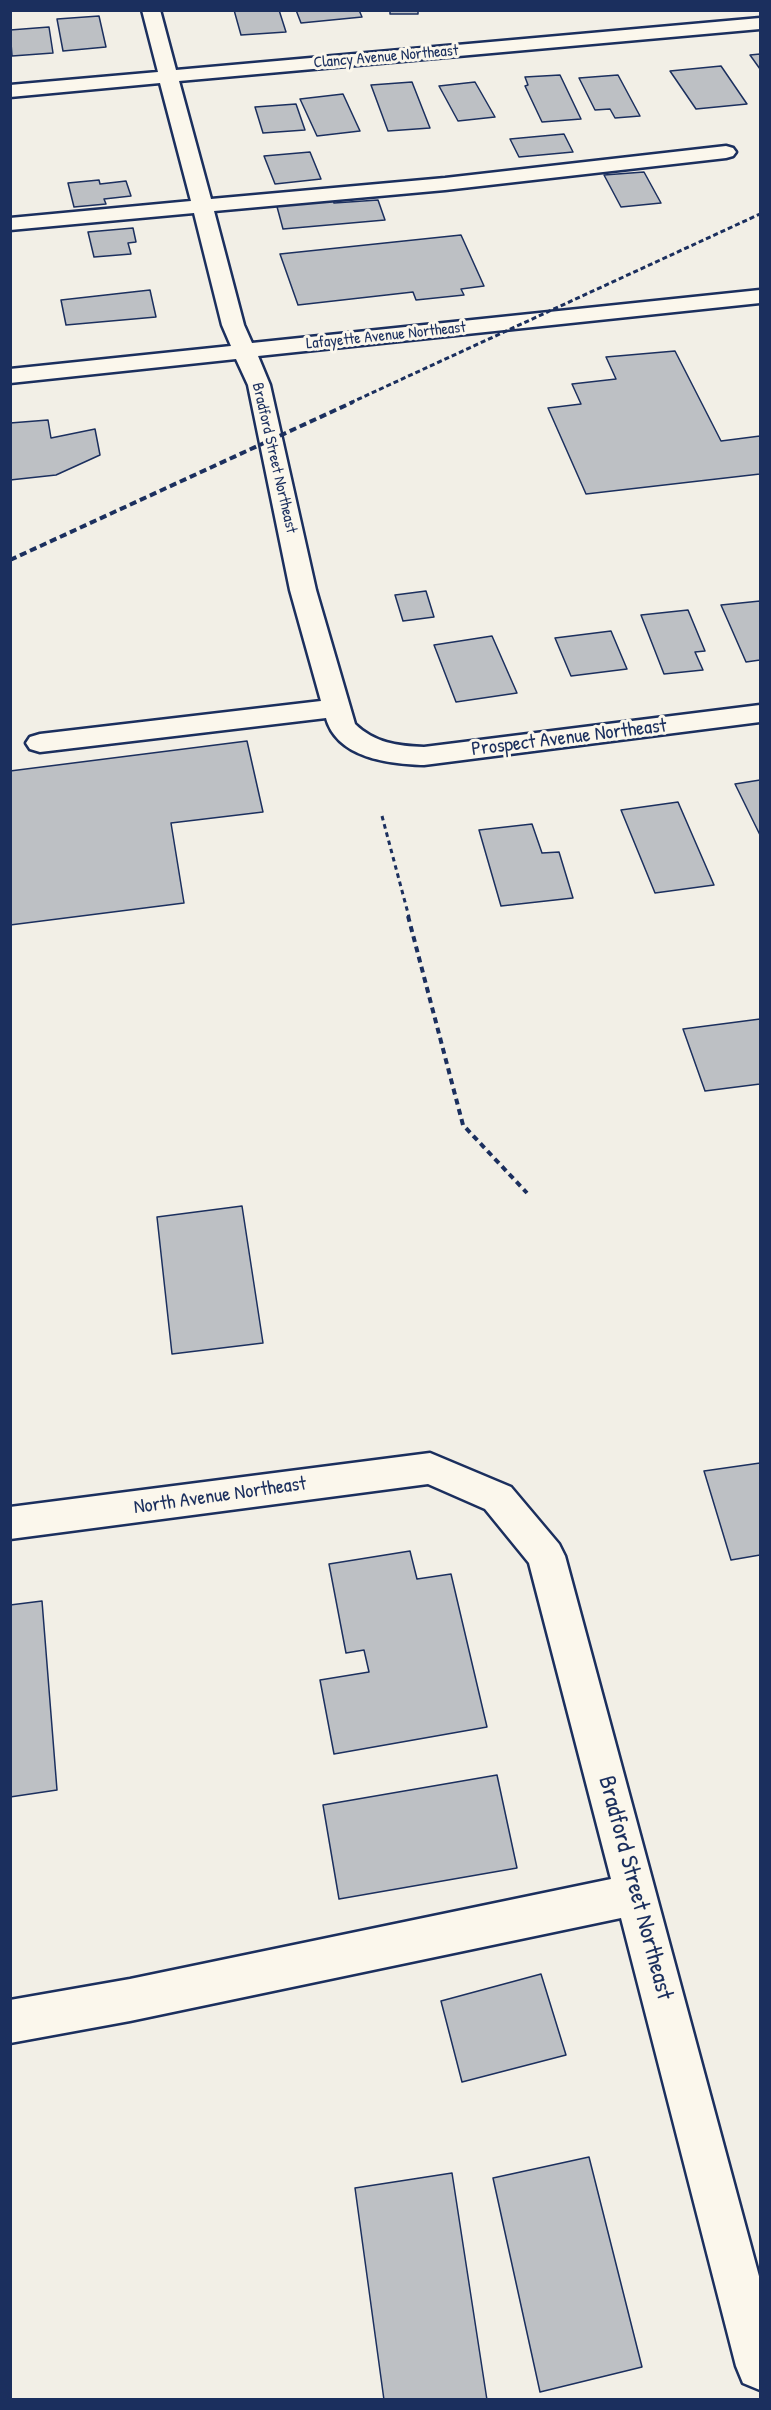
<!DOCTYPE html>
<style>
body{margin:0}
#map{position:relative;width:771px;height:2410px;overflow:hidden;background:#f2efe6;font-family:"Patrick Hand",sans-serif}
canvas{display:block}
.frame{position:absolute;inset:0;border:12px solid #1b2f5e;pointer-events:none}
</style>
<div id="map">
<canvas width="771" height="2410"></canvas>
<div class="frame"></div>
</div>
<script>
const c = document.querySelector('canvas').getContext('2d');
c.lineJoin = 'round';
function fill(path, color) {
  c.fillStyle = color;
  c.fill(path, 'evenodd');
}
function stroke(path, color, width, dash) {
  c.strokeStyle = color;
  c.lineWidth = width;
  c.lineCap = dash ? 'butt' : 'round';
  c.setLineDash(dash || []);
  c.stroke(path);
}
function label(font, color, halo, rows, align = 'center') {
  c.font = font + ' "Patrick Hand",sans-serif';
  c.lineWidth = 6;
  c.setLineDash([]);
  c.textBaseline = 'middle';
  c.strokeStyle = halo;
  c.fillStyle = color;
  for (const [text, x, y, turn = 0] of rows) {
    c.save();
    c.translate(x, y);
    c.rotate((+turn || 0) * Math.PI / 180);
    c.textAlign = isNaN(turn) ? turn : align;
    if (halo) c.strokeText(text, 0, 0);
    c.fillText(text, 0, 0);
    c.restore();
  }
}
const building = new Path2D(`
 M 234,10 L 279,10 L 286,32 L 241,35 Z
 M 296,10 L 359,10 L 362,17 L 301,23 Z
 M 390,10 L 418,10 L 418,14 L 390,14 Z
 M 99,16 L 106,47 L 63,51 L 57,19 Z
 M 49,27 L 53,53 L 12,56 L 10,30 Z
 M 760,54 L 760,69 L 750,55 Z
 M 721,66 L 747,104 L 696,109 L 670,71 Z
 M 560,75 L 581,119 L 542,122 L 525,86 L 528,85 L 525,77 Z
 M 618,75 L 640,116 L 615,118 L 610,109 L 595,110 L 579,78 Z
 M 412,82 L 430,128 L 388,131 L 371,85 Z
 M 475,82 L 495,117 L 458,121 L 439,86 Z
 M 343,94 L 360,131 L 317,136 L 300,99 Z
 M 296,104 L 305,130 L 263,133 L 255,107 Z
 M 564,134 L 573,152 L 519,157 L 510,139 Z
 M 310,152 L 321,179 L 275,184 L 264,156 Z
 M 644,172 L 661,203 L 621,207 L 604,175 Z
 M 99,180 L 100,184 L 126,181 L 131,196 L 104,199 L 106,204 L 74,207 L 68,183 Z
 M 333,199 L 334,203 L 378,200 L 385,220 L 283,229 L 276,203 Z
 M 133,228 L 136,242 L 128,243 L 131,254 L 94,257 L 88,232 Z
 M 461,235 L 484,286 L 461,289 L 464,295 L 416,300 L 413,292 L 298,305 L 280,254 Z
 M 150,290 L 156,317 L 66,325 L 61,300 Z
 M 675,351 L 721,441 L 760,436 L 760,474 L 586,494 L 548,408 L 581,404 L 572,384 L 616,379 L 606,357 Z
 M 48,420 L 51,438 L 95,429 L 100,455 L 56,475 L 10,480 L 10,423 Z
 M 426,591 L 434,617 L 403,621 L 395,595 Z
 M 760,601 L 760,660 L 746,662 L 721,605 Z
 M 688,610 L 705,651 L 695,652 L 703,670 L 664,674 L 641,615 Z
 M 611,631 L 627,669 L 571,676 L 555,638 Z
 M 492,636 L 517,693 L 456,702 L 434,645 Z
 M 247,741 L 263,812 L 171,823 L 184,903 L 10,925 L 10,771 Z
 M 760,780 L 760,835 L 735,784 Z
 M 678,802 L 714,885 L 655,893 L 621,810 Z
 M 532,824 L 542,853 L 559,852 L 573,898 L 501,906 L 479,830 Z
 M 760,1019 L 760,1084 L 705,1091 L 683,1029 Z
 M 242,1206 L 263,1343 L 172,1354 L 157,1217 Z
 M 760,1463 L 760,1555 L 731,1560 L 704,1471 Z
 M 410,1551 L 417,1579 L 451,1574 L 487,1727 L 334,1754 L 320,1680 L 369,1672 L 364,1650 L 346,1653 L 329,1564 Z
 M 42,1601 L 57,1790 L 10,1797 L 10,1605 Z
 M 497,1775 L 517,1868 L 339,1899 L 323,1805 Z
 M 541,1974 L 566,2055 L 462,2082 L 441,2001 Z
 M 589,2157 L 642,2367 L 540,2392 L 493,2178 Z
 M 452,2173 L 487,2400 L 384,2400 L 355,2188 Z`);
fill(building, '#bdc0c4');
stroke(building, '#1b2f5e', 1.5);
const minor = new Path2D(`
 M 142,10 L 160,10 L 176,70 L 760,18 L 760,29 L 179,81 L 211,199 L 445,178 L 726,146 L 733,148 L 736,152 L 733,156 L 726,158 L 445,190 L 214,211 L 244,325 L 252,343 L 760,290 L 760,303 L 258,356 L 270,385 L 316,590 L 355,724 C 375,743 397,746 424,747 L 760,705 L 760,722 L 424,765 C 389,764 337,758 326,718 L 40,752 L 30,749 L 26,743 L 30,737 L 40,734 L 321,701 L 290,590 L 248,385 L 236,359 L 10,383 L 10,369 L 231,346 L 222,325 L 194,213 L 10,230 L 10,218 L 191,201 L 160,83 L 10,97 L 10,85 L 158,72 Z
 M 430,1453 L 511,1487 L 559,1544 L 565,1556 L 760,2280 L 760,2390 L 743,2383 L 736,2366 L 621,1918 L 130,2021 L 10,2043 L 10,2000 L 130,1979 L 611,1879 L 529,1563 L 485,1509 L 428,1484 L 10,1539 L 10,1507 Z`);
stroke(minor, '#1b2f5e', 5);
stroke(new Path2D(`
 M 382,816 L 409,917`), '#1b2f5e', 3, [4.5, 4]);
stroke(new Path2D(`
 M 408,916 L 463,1125 L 527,1193`), '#1b2f5e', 4, [6, 4.5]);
fill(minor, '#fbf7ec');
stroke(new Path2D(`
 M 350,403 L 760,214`), '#1b2f5e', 3, [5, 3]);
stroke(new Path2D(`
 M 10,560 L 353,402`), '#1b2f5e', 4, [7, 4]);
label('16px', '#1b2f5e', '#fbf7ec', [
 ["Clancy Avenue Northeast",386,57,-5],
 ["Lafayette Avenue Northeast",386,336,-6],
 ["Bradford Street Northeast",274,458,77]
]);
label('20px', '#1b2f5e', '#fbf7ec', [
 ["Prospect Avenue Northeast",569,738,-7],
 ["North Avenue Northeast",220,1496,-8]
]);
label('24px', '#1b2f5e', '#fbf7ec', [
 ["Bradford Street Northeast",635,1888,75]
]);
</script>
